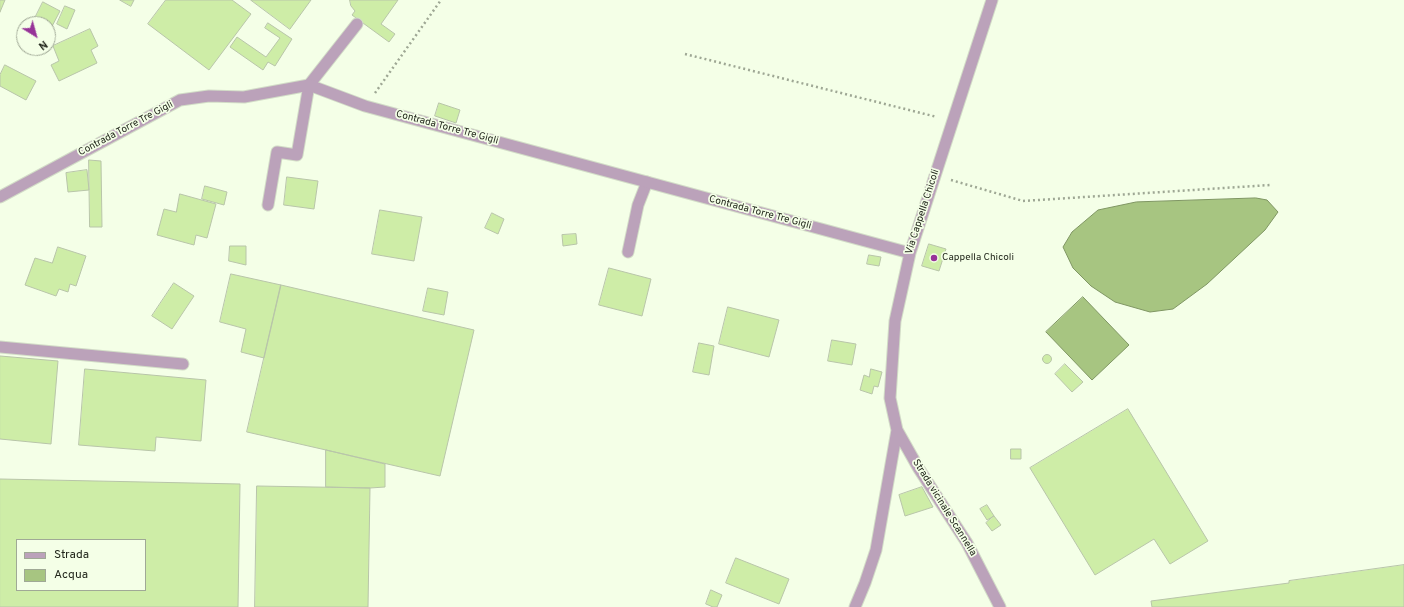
<!DOCTYPE html>
<style>
body{margin:0}
#map{position:relative;width:1404px;height:607px;overflow:hidden;background:#f4ffe7;font-family:Overpass,sans-serif}
canvas{display:block}
.legend{position:absolute;left:16px;top:539px;width:130px;height:52px;box-sizing:border-box;background:#f4ffe7;border:1px solid #a0a996;margin:0;padding:5px 7px;list-style:none;font-size:12px;color:#22271c}
.legend li{display:flex;align-items:center;gap:8px;height:20px}
.legend b{width:20px;border:1px solid #a0a996}
.north{position:absolute;left:16px;top:16px;width:40px;height:40px;box-sizing:border-box;background:#f4ffe7;border:1px solid #a0a996;border-radius:50%;rotate:143deg;font-size:11px;font-weight:700;line-height:16px;text-align:center;color:#22271c}
.north::after{content:'';display:block;margin:auto;width:14px;height:18px;background:#973398;clip-path:polygon(50% 0,100% 100%,50% 72%,0 100%)}
</style>
<div id="map">
<canvas width="1404" height="607"></canvas>
<ul class="legend">
<li><b style="height:5px;background:#bba2ba"></b>Strada</li>
<li><b style="height:11px;background:#a7c581"></b>Acqua</li>
</ul>
<div class="north">N</div>
</div>
<script>
const c = document.querySelector('canvas').getContext('2d');
c.lineJoin = 'round';
function fill(path, color) {
  c.fillStyle = color;
  c.fill(path, 'evenodd');
}
function stroke(path, color, width, dash) {
  c.strokeStyle = color;
  c.lineWidth = width;
  c.lineCap = dash ? 'butt' : 'round';
  c.setLineDash(dash || []);
  c.stroke(path);
}
function label(font, color, halo, rows, align = 'center') {
  c.font = font + ' Overpass,sans-serif';
  c.lineWidth = 3.5;
  c.setLineDash([]);
  c.textBaseline = 'middle';
  c.strokeStyle = halo;
  c.fillStyle = color;
  for (const [text, x, y, turn = 0] of rows) {
    c.save();
    c.translate(x, y);
    c.rotate((+turn || 0) * Math.PI / 180);
    c.textAlign = isNaN(turn) ? turn : align;
    if (halo) c.strokeText(text, 0, 0);
    c.fillText(text, 0, 0);
    c.restore();
  }
}
const water = new Path2D(`
 M 1256,198 L 1267,200 L 1278,212 L 1265,230 L 1207,284 L 1173,309 L 1150,312 L 1115,302 L 1091,286 L 1073,268 L 1063,247 L 1072,232 L 1098,210 L 1136,202 Z
 M 1083,297 L 1129,345 L 1092,380 L 1046,332 Z`);
fill(water, '#a7c581');
stroke(water, '#7f9663', 1);
const building = new Path2D(`
 M 0,0 L 5,0 L 0,12 Z
 M 120,0 L 134,0 L 131,6 Z
 M 166,0 L 232,0 L 251,14 L 209,70 L 148,24 Z
 M 251,0 L 311,0 L 290,29 Z
 M 350,0 L 398,0 L 381,24 L 395,34 L 389,42 L 352,15 L 355,11 L 351,6 Z
 M 43,2 L 60,11 L 48,34 L 48,24 L 32,24 Z
 M 65,6 L 75,10 L 67,29 L 57,24 Z
 M 268,23 L 292,39 L 275,66 L 268,62 L 263,70 L 230,47 L 237,37 L 266,57 L 280,38 L 265,28 Z
 M 90,29 L 98,46 L 91,50 L 97,63 L 59,81 L 51,65 L 59,61 L 53,46 Z
 M 5,65 L 36,81 L 26,100 L 0,86 L 0,75 Z
 M 439,103 L 460,110 L 456,123 L 435,116 Z
 M 89,160 L 101,161 L 102,227 L 90,227 Z
 M 87,170 L 89,190 L 68,192 L 66,173 Z
 M 287,177 L 318,181 L 314,209 L 284,205 Z
 M 205,186 L 227,192 L 224,205 L 202,199 Z
 M 180,194 L 216,204 L 207,238 L 196,235 L 194,245 L 157,235 L 164,209 L 176,212 Z
 M 380,210 L 422,217 L 414,261 L 372,254 Z
 M 492,213 L 504,219 L 498,234 L 485,228 Z
 M 576,234 L 577,244 L 563,246 L 562,235 Z
 M 929,244 L 946,249 L 939,271 L 922,266 Z
 M 230,246 L 246,246 L 246,265 L 229,261 Z
 M 58,247 L 86,256 L 76,286 L 70,284 L 68,292 L 59,289 L 56,296 L 25,285 L 35,258 L 52,263 Z
 M 869,255 L 881,257 L 879,266 L 867,264 Z
 M 609,268 L 651,279 L 642,316 L 599,305 Z
 M 231,274 L 281,285 L 264,358 L 241,352 L 246,329 L 220,322 Z
 M 174,283 L 194,296 L 172,329 L 152,316 Z
 M 281,285 L 474,330 L 440,476 L 247,432 Z
 M 428,288 L 448,292 L 444,315 L 423,311 Z
 M 728,307 L 779,320 L 769,357 L 719,344 Z
 M 832,340 L 856,344 L 852,365 L 828,361 Z
 M 699,343 L 714,346 L 709,375 L 693,372 Z
 M1042.5 359a4.5 4.5 0 1 1 9 0a4.5 4.5 0 1 1-9 0Z
 M 0,356 L 58,361 L 51,444 L 0,439 Z
 M 1065,364 L 1083,382 L 1072,392 L 1055,374 Z
 M 85,369 L 206,380 L 201,441 L 156,437 L 155,451 L 79,445 Z
 M 871,369 L 882,372 L 878,387 L 874,386 L 872,394 L 860,390 L 864,375 L 869,377 Z
 M 1128,409 L 1208,541 L 1170,564 L 1154,539 L 1095,575 L 1030,468 Z
 M 1011,449 L 1021,449 L 1021,459 L 1011,459 Z
 M 326,450 L 385,464 L 385,487 L 370,488 L 326,487 Z
 M 0,479 L 240,484 L 238,607 L 0,607 ZM 17,540 L 145,540 L 145,590 L 17,590 Z
 M 257,486 L 370,488 L 368,607 L 255,607 Z
 M 922,487 L 933,507 L 905,516 L 899,495 Z
 M 987,505 L 994,516 L 987,520 L 980,509 Z
 M 994,516 L 1001,525 L 992,531 L 986,523 Z
 M 736,558 L 789,579 L 779,604 L 726,583 Z
 M 1404,565 L 1404,607 L 1152,607 L 1151,601 L 1289,583 L 1289,581 Z
 M 711,590 L 722,595 L 717,607 L 713,607 L 706,604 Z`);
fill(building, '#ceeda7');
stroke(building, '#b8c5a9', 1);
const service = new Path2D(`
 M 268,205 L 277,152 L 297,155 L 309,85 L 357,24
 M 628,252 L 638,205 L 647,182
 M 0,347 L 183,364`);
const minor = new Path2D(`
 M 992,0 L 910,253 L 895,321 L 890,398 L 897,430 L 919,469 L 967,543 L 1000,607
 M 0,197 L 180,100 L 209,96 L 244,97 L 309,85 L 365,106 L 910,253
 M 855,607 L 865,583 L 876,550 L 897,430`);
stroke(service, '#d2dcc7', 13);
stroke(minor, '#d2dcc7', 13);
stroke(new Path2D(`
 M 685,54 L 937,117
 M 375,93 L 441,0
 M 951,180 L 1023,201 L 1270,185`), '#9ea794', 2.5, [2, 3]);
stroke(service, '#bba2ba', 11);
stroke(minor, '#bba2ba', 11);
for (const [x, y, r, color] of [
 [934,258,4,"#973398"]
]) {
  const dot = new Path2D();
  dot.arc(x, y, r, 0, 2 * Math.PI);
  c.fillStyle = color;
  c.fill(dot);
  stroke(dot, '#f4ffe7', 1.5);
}
label('10px', '#22271c', '#f4ffe7', [
 ["Contrada Torre Tre Gigli",447,128,15],
 ["Contrada Torre Tre Gigli",126,129,-28],
 ["Via Cappella Chicoli",923,212,-72],
 ["Contrada Torre Tre Gigli",760,213,15],
 ["Strada vicinale Scannella",944,508,58]
]);
label('10px', '#22271c', '#f4ffe7', [
 ["Cappella Chicoli",942,258]
], 'left');
</script>
